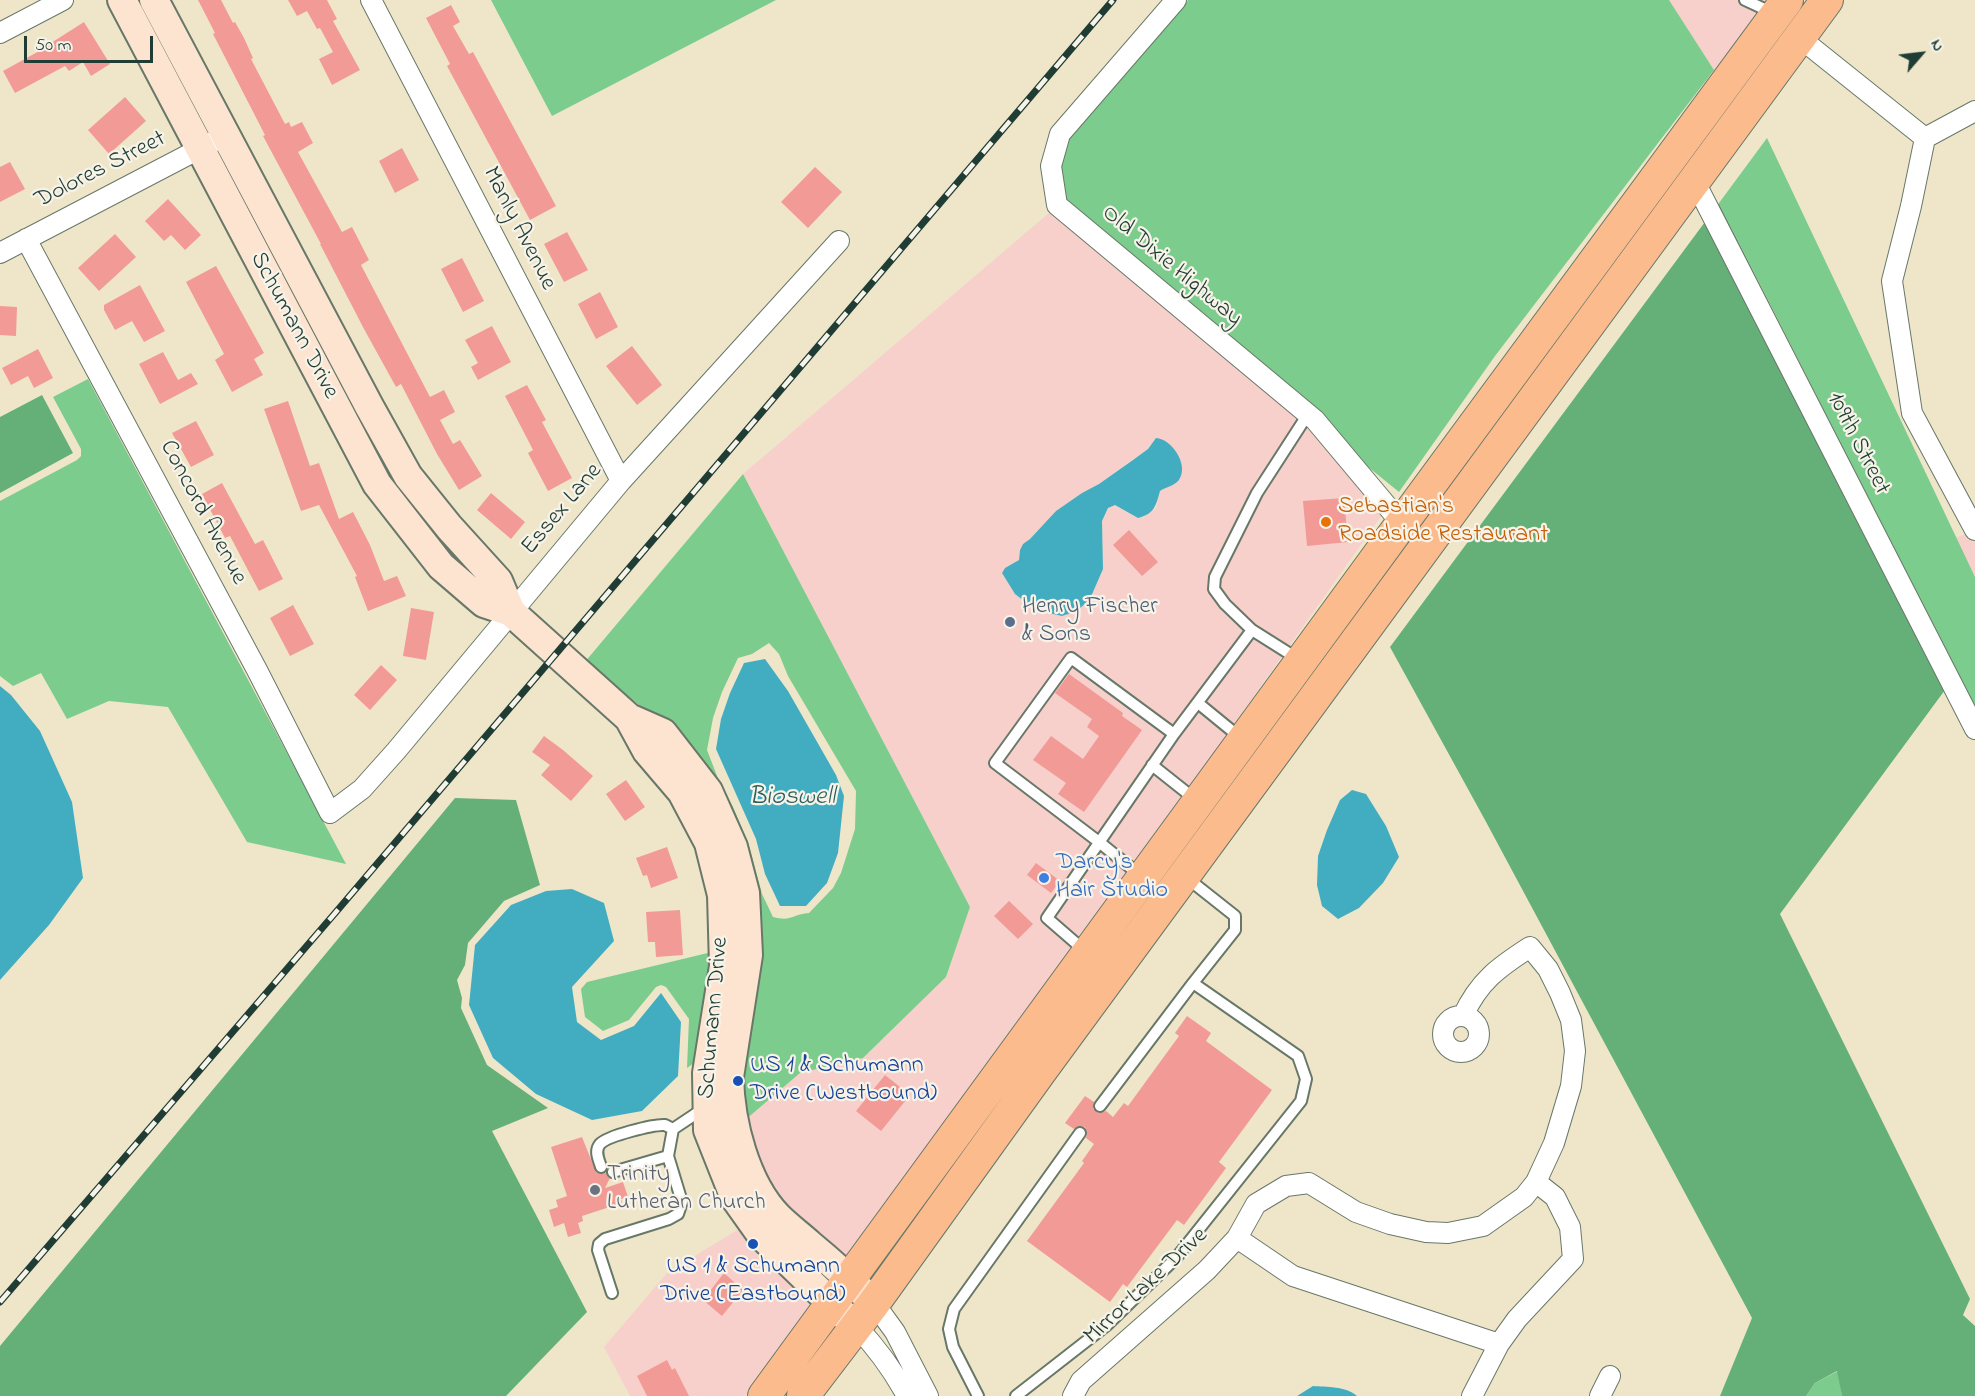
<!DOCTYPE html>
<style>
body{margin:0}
#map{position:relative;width:1975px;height:1396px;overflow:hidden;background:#efe6ca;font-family:"Indie Flower",sans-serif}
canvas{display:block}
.north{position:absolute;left:1891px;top:24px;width:60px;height:60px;-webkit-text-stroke:4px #f7f3e8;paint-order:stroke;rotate:62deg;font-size:16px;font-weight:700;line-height:24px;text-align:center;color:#1f3d34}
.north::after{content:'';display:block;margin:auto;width:21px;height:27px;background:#1f3d34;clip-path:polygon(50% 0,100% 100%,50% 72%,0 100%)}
.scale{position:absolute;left:24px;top:36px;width:129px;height:27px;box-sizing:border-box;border:3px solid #1f3d34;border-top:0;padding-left:8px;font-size:18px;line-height:21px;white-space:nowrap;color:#1f3d34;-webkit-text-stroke:4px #f7f3e8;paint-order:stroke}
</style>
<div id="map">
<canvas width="1975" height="1396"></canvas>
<div class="north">N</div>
<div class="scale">50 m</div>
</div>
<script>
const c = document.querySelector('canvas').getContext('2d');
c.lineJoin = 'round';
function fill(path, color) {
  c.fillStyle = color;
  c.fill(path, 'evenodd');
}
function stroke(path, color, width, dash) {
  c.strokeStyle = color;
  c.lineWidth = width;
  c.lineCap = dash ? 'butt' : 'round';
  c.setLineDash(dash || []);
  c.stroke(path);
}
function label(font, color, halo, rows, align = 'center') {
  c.font = font + ' "Indie Flower",sans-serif';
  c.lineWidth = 4.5;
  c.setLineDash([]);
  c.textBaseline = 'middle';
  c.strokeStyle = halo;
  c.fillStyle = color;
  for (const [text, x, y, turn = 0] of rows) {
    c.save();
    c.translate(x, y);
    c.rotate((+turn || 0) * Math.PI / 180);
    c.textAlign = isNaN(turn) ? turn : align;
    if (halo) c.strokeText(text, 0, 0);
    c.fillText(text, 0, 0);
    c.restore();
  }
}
fill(new Path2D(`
 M 1669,0 L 1772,0 L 1717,75 Z
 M 1050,212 L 1307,427 L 1382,515 L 1124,880 L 844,1261 L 784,1210 L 761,1177 L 744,1121 L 800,1073 L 863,1058 L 946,977 L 970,907 L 743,474 ZM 1151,444 L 1177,482 L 1160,491 L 1156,508 L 1143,517 L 1138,518 L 1115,505 L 1108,508 L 1102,521 L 1103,569 L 1090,599 L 1077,611 L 1062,616 L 1044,612 L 1024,601 L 1015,594 L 1003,574 L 1005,568 L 1019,560 L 1020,550 L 1023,544 L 1030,539 L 1056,511 L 1082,493 L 1099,484 L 1148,449 Z
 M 1975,530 L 1975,577 L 1955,538 Z
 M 742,1227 L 815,1302 L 745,1396 L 630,1396 L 604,1347 L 667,1273 Z`), '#f7d0cc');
fill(new Path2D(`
 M 491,0 L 776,0 L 552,116 Z
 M 1188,0 L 1669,0 L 1714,70 L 1495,356 L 1399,492 L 1367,466 L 1322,413 L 1066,200 L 1061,166 L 1069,138 Z
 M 1767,138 L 1975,577 L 1975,710 L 1719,203 Z
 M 88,379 L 346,864 L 247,842 L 168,707 L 109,701 L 67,719 L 41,673 L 13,686 L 0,676 L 0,501 L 77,460 L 81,456 L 81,449 L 53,397 Z
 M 743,474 L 970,907 L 946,977 L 863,1058 L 800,1073 L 744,1121 L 738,1076 L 749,1006 L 651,714 L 584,663 ZM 769,643 L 779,654 L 788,676 L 856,791 L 855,829 L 841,873 L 833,888 L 809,913 C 793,914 792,922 773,917 L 762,894 L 748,842 L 733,807 L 719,781 L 707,750 L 713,718 L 722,692 L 738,658 L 752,654 Z
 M 716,951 L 694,1063 L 687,1068 L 689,1019 L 666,987 L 661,985 L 656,987 L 629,1020 L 603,1031 L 585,1017 L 581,989 L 587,982 Z
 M 1838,1371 L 1842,1396 L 1806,1396 L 1815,1383 Z`), '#7ccc8d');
fill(new Path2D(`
 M 1719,203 L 1956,675 L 1780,914 L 1970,1299 L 1963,1315 L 1975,1326 L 1975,1396 L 1842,1396 L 1837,1371 L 1815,1383 L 1806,1396 L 1720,1396 L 1752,1318 L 1485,820 L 1390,647 Z
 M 42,395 L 73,453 L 0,493 L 0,417 Z
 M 455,798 L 516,800 L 540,885 L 504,901 L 468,943 L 465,965 L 457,980 L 462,998 L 461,1008 L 487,1065 L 548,1108 L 492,1131 L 587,1312 L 506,1396 L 0,1396 L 0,1346 Z`), '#65b078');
fill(new Path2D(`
 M 1156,438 C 1172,439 1188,464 1180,478 C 1177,485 1166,487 1160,491 C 1156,506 1154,514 1138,518 L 1115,505 L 1108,508 L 1102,521 L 1103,569 L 1090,599 L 1077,611 L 1062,616 L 1044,612 L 1024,601 L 1015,594 L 1002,573 L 1005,568 L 1019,560 L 1020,550 L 1023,544 L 1030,539 L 1056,511 L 1082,493 L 1099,484 L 1133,460 L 1148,449 Z
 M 765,659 L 788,691 L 836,775 L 844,796 L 838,853 L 827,883 L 806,906 L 780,906 L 765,874 L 756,839 L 716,749 L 721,719 L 730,693 L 744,663 Z
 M 0,686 L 11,695 L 40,731 L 72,802 L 83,878 L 49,925 L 0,980 Z
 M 1352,790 L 1366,794 L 1386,826 L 1399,857 L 1383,883 L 1359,908 L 1338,919 L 1322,906 L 1317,885 L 1318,856 L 1327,830 L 1340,800 Z
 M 572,889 L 604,903 L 614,941 L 572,987 L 577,1022 L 601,1040 L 634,1026 L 661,993 L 681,1022 L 678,1076 L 642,1111 L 592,1120 L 536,1094 L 493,1058 L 469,1005 L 475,945 L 511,905 L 546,891 Z
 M 1313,1386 C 1326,1387 1346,1386 1357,1396 L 1297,1396 Z`), '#42adc0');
fill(new Path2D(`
 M 198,0 L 221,0 L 233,23 L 235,22 L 244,38 L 253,58 L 251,59 L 285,124 L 289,122 L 291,127 L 302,122 L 313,143 L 298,152 L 342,232 L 352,227 L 369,260 L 361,265 L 430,397 L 444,390 L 455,412 L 440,420 L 453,444 L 460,440 L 482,476 L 459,490 L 437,454 L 401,384 L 396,387 L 364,329 L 320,244 L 321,244 L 263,136 L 265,135 L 213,34 L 215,33 Z
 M 288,0 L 327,0 L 337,19 L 333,21 L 360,70 L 332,85 L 319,59 L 333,52 L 320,28 L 317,29 L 307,11 L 297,16 Z
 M 451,5 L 460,22 L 453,26 L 469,54 L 473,52 L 556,206 L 530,220 L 447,66 L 450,64 L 426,18 Z
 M 84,22 L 110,64 L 91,76 L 83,62 L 69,71 L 65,66 L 15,93 L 3,71 L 52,44 L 51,43 Z
 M 125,97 L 146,121 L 109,154 L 88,130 Z
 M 402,148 L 419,180 L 395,193 L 379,161 Z
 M 10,162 L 25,189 L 0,202 L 0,167 Z
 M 815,167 L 842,192 L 808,228 L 781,202 Z
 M 168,199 L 201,235 L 185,250 L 171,235 L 164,241 L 145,221 Z
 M 567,232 L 588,270 L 564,282 L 544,244 Z
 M 115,234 L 136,257 L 99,291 L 78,268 Z
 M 462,258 L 484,301 L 463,312 L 441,269 Z
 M 216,266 L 264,353 L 254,359 L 263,375 L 232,392 L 215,360 L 224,354 L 186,282 Z
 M 140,285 L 165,331 L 144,342 L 132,321 L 115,330 L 104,310 L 104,305 Z
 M 600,292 L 618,327 L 596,339 L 578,304 Z
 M 0,306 L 17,307 L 16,336 L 0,335 Z
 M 492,326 L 511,362 L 478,380 L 471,367 L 478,363 L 465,340 Z
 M 632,346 L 662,385 L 637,405 L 606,366 Z
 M 38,349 L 53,378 L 34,388 L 28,376 L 11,385 L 2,368 Z
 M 163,352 L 178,380 L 191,373 L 198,384 L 160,404 L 139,364 Z
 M 527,385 L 546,420 L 542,422 L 572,478 L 548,491 L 528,453 L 533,450 L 531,446 L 533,444 L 531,446 L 505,396 Z
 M 288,401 L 310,466 L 319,463 L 339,519 L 353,512 L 370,545 L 384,581 L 397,576 L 406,596 L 368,611 L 355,577 L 357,576 L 319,505 L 301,511 L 264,409 Z
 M 196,421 L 214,455 L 191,467 L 172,433 Z
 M 222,483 L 255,544 L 263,540 L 283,579 L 259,591 L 230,536 L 225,538 L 202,494 Z
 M 491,493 L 525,522 L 511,539 L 477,510 Z
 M 1344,498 L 1348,542 L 1307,546 L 1303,501 Z
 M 1129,530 L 1158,562 L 1142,576 L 1113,545 Z
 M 293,605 L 314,644 L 290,656 L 270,618 Z
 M 411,608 L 434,612 L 426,660 L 403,656 Z
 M 381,665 L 397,680 L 370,710 L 354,695 Z
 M 1069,674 L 1123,713 L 1122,716 L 1142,730 L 1084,812 L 1058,794 L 1066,783 L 1033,760 L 1051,736 L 1083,759 L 1099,736 L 1087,727 L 1092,719 L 1055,693 Z
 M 544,736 L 563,750 L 593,776 L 571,801 L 541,775 L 550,765 L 532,752 Z
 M 626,780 L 645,807 L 625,821 L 606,794 Z
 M 667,847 L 678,878 L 651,888 L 647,875 L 643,876 L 636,858 Z
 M 1036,863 L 1060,881 L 1051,893 L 1027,875 Z
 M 1009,901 L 1033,924 L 1018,939 L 994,916 Z
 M 680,910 L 683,955 L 656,957 L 655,942 L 648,942 L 646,912 Z
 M 1187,1016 L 1211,1033 L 1206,1041 L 1272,1090 L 1219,1162 L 1226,1168 L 1184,1225 L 1177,1220 L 1127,1287 L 1123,1284 L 1110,1302 L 1027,1241 L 1084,1163 L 1082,1161 L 1094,1144 L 1086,1138 L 1087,1133 L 1085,1127 L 1080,1126 L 1074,1129 L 1065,1123 L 1085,1096 L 1094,1102 L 1093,1109 L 1099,1113 L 1106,1111 L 1113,1117 L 1124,1103 L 1128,1106 L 1179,1036 L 1175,1033 Z
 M 885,1075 L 910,1095 L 881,1131 L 856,1111 Z
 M 582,1137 L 596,1172 L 600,1174 L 606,1173 L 610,1178 L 605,1188 L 623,1182 L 628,1197 L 621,1199 L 622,1203 L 582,1216 L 583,1221 L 578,1223 L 581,1233 L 568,1237 L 564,1223 L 554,1227 L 549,1210 L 558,1207 L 556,1200 L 567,1196 L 551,1147 Z
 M 724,1273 L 743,1290 L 722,1316 L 703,1300 Z
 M 667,1360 L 672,1370 L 675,1368 L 689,1396 L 647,1396 L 637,1376 Z`), '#f29a96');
const lane = new Path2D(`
 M 1745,0 L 1773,13
 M 1252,630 L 1225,604 L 1214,589 L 1215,577 L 1257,493 L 1308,414
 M 1198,703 L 1242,739
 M 1152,765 L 1196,800
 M 1141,876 L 1099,842 L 995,763 L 1071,658 L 1174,734
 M 1085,951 L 1047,918 L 1174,734 L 1252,630 L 1298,659
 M 1100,1106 L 1193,983
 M 601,1167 C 599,1160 594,1151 600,1144 C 607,1136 654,1124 665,1125 C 667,1126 671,1128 673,1129
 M 613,1172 L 668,1156
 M 612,1293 L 598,1250 L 599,1244 L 605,1239 L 669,1219 L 678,1214 L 682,1202 L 668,1156 L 673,1129 L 703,1109
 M 978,1396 L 953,1347 L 949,1329 L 954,1309 L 1080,1133
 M 1016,1396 L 1107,1325 L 1176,1258 L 1301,1101 L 1306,1079 L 1298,1056 L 1193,983 L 1235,930 L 1235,916 L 1187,878`);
const street = new Path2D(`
 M 371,0 L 621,481
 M 1176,0 L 1060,134 L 1051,166 L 1057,205 L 1315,420 L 1408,531
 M 0,33 L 63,0
 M 1800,38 L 1925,138
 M 1925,138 L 1911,206 L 1892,281 L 1912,413 L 1975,530
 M 1925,138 L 1975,111
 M 1695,182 L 1975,729
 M 26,239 L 257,670 L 330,813 L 362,789 L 396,751 L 621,481 L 839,241
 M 0,253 L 226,135
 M1443 1034a18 18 0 1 1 36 0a18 18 0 1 1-36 0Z
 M 1237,1238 L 1293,1276 L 1499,1344
 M 874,1303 L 895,1332 L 928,1396
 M 856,1326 C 876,1347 893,1370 907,1396
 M 1073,1396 L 1081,1381 L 1207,1270 L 1237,1238 L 1256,1204 L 1286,1186 L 1309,1183 L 1356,1212 L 1390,1224 L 1426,1232 L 1448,1233 L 1483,1226 L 1524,1197 L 1536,1182 L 1554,1143 L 1571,1086 L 1575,1051 L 1571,1020 L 1560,993 L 1548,969 L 1530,947 C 1499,967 1479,981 1463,1016
 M 1472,1396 L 1499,1344 L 1517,1319 L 1573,1259 L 1570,1227 L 1555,1197 L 1536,1182
 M 1600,1396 L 1610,1376`);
const secondary = new Path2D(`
 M 122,0 L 377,484 L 441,566 L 484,603 L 511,612 L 629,718 L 647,751 L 682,792 L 709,843 L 722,895 L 724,966 L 707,1073 L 708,1130 L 735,1198 L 762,1236 L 848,1319
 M 154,0 L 369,406 L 408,476 L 449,527 L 498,581 L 511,612
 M 629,718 L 663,733 L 708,791 L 733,847 L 745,893 L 748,955 L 729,1077 C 730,1122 745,1183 778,1217 C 788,1227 799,1235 809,1244 C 832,1263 853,1282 874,1303`);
const primary = new Path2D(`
 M 764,1396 L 1402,523 L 1787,0
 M 803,1396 L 874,1303 L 1040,1072 L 1827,0`);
stroke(lane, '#687868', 14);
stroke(street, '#687868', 22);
stroke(secondary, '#687868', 32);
stroke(primary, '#687868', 34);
stroke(lane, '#fff', 10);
stroke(street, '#fff', 20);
stroke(secondary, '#fde4d1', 28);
stroke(primary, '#fbbb8d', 32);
const rail = new Path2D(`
 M 0,1302 L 336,912 L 1113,0`);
stroke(rail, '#1f3d34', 7);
stroke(rail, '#f7f3e8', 4.5, [14]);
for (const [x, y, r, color] of [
 [1326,522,6,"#e8710a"],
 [1010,622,6,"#5c6f8a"],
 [1044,878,6,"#3f7fe0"],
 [738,1081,6,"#1a4fb4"],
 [595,1190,6,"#6b7280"],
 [753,1244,6,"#1a4fb4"]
]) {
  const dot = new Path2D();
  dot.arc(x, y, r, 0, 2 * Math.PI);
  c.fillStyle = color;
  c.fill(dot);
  stroke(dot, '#f7f3e8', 2);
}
label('24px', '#1f3d34', '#f7f3e8', [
 ["Dolores Street",101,171,-27],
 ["Manly Avenue",518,229,63],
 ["Old Dixie Highway",1171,267,40],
 ["Schumann Drive",293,326,62],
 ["109th Street",1857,444,63],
 ["Essex Lane",563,510,-50],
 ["Concord Avenue",202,513,62],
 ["Schumann Drive",715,1018,-85],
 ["Mirror Lake Drive",1147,1287,-43]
]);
label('24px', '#c56008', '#f7f3e8', [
 ["Sebastian's",1338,508],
 ["Roadside Restaurant",1338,536]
], 'left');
label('24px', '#4e5e75', '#f7f3e8', [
 ["Henry Fischer",1022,608],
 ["& Sons",1022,636]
], 'left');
label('24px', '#366cbe', '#f7f3e8', [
 ["Darcy's",1056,864],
 ["Hair Studio",1056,892]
], 'left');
label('24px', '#164399', '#f7f3e8', [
 ["US 1 & Schumann",750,1067],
 ["Drive (Westbound)",750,1095],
 ["US 1 & Schumann",753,1268,"center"],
 ["Drive (Eastbound)",753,1296,"center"]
], 'left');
label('24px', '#5b616d', '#f7f3e8', [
 ["Trinity",607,1176],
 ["Lutheran Church",607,1204]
], 'left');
label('italic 26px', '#2a5f5e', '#f7f3e8', [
 ["Bioswell",792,799]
]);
</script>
